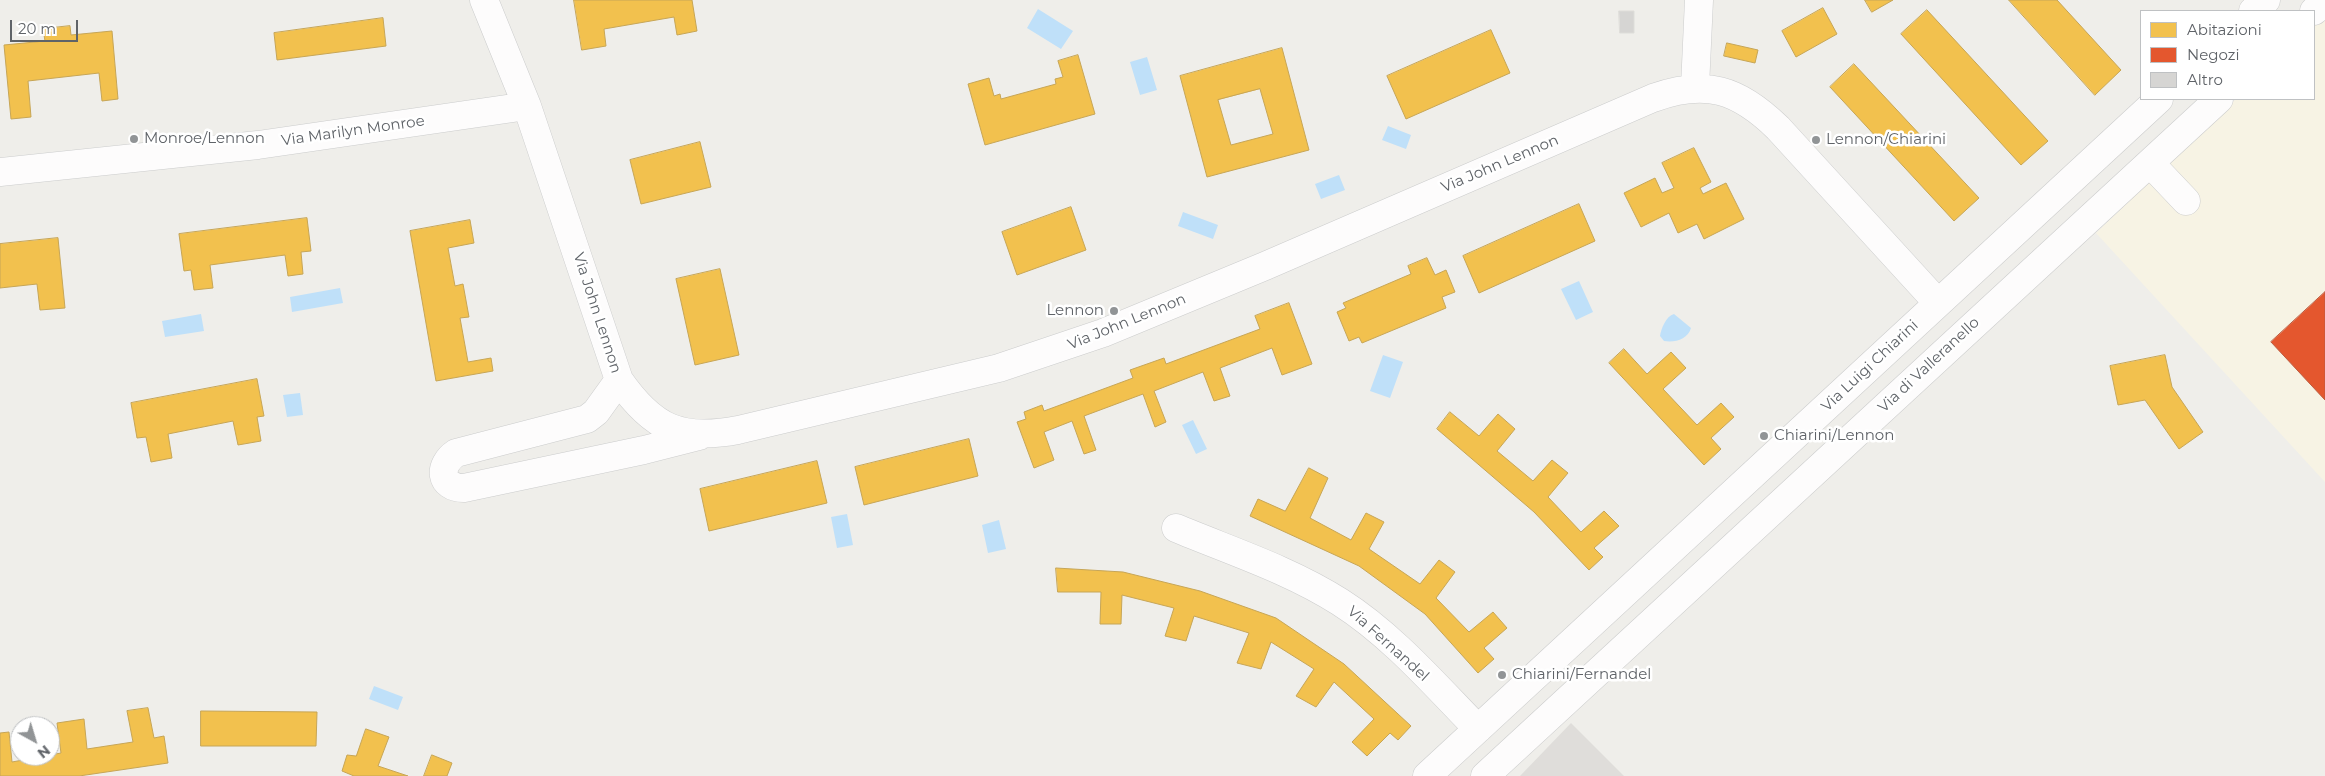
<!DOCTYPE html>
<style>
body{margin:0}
#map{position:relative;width:2325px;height:776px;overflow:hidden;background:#efeeea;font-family:Montserrat,sans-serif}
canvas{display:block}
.legend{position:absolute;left:2140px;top:10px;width:175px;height:90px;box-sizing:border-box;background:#fff;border:1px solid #bfc1c3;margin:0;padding:6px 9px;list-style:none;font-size:15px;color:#5f6368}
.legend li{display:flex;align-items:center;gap:10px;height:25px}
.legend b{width:25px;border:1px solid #bfc1c3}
.north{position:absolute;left:10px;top:716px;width:50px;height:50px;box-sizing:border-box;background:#fff;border:1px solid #bfc1c3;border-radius:50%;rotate:141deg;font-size:14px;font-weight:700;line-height:20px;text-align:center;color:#5f6368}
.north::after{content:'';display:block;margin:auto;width:18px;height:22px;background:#919496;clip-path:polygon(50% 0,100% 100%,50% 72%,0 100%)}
.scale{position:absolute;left:10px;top:20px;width:68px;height:22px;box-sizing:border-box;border:2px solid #5f6368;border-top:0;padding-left:6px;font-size:15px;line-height:18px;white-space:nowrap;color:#5f6368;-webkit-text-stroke:4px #fff;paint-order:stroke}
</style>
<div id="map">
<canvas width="2325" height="776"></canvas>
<ul class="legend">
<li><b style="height:14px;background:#f2c14e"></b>Abitazioni</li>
<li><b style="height:14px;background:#e4572e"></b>Negozi</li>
<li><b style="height:14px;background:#d6d5d3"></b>Altro</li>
</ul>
<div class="north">N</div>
<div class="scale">20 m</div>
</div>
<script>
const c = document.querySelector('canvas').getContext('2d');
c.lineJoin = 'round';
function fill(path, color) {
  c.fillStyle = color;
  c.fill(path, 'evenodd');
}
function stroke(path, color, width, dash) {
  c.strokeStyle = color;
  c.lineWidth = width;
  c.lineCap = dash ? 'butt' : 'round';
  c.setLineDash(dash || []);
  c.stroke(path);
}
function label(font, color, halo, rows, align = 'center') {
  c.font = font + ' Montserrat,sans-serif';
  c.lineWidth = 5;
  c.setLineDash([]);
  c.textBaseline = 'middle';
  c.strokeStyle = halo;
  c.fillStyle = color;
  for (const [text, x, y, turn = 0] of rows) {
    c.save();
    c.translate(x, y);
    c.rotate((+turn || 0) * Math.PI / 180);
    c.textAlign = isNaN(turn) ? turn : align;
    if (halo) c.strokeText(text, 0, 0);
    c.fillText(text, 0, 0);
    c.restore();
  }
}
fill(new Path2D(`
 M 2325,12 L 2325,482 L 2096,233 L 2236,99 L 2314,99 L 2314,23 Z`), '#f7f3e4');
fill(new Path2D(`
 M 1571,723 L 1624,776 L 1520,776 Z`), '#dfddda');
fill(new Path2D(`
 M 1038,9 L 1073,31 L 1061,49 L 1027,28 Z
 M 1147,57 L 1157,90 L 1140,95 L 1130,62 Z
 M 1388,126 L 1411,135 L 1406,149 L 1382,140 Z
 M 1339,175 L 1345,190 L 1321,199 L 1315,184 Z
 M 1183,212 L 1218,225 L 1213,239 L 1178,226 Z
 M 1579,281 L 1593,312 L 1576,320 L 1561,289 Z
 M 340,288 L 343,303 L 292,312 L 290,297 Z
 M 201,314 L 204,331 L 165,337 L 162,321 Z
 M 1674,314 L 1691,328 C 1688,339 1675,343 1664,341 L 1660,336 C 1661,329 1666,316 1674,314 Z
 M 1383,355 L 1403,362 L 1390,398 L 1370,391 Z
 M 300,393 L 303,415 L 287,417 L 283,395 Z
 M 1193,420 L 1207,449 L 1196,454 L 1182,425 Z
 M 847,514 L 853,545 L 837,548 L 831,517 Z
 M 999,520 L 1006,549 L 988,553 L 982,525 Z
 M 374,686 L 403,697 L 398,710 L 369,699 Z`), '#bfe0f9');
const homes = new Path2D(`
 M 574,0 L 692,0 L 697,31 L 677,35 L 674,17 L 604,29 L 606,46 L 582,50 Z
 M 1865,0 L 1893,0 L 1872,12 Z
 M 2009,0 L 2057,0 L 2121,70 L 2095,95 Z
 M 1823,8 L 1837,34 L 1796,57 L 1782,31 Z
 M 1927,10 L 2048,141 L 2021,165 L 1901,34 Z
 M 383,18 L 386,46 L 277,60 L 274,33 Z
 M 70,26 L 71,35 L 112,31 L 118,99 L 102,101 L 99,73 L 28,81 L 31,117 L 11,119 L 4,45 L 45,41 L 43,29 Z
 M 1491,30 L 1510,73 L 1406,119 L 1387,76 Z
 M 1727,43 L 1758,50 L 1755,63 L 1724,56 Z
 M 1282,48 L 1309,150 L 1207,177 L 1180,76 ZM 1260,89 L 1273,134 L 1231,145 L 1218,100 Z
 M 1078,55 L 1095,114 L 985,145 L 968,84 L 989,78 L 994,96 L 1000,94 L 1001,99 L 1056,84 L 1055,79 L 1063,77 L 1058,61 Z
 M 1854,64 L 1979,198 L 1954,221 L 1830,87 Z
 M 700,142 L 711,187 L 641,204 L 630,160 Z
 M 1694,148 L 1711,182 L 1700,188 L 1703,194 L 1726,183 L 1744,219 L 1704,239 L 1697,224 L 1678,233 L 1669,213 L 1641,227 L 1624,193 L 1655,178 L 1662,193 L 1674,188 L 1662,163 Z
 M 1579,204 L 1595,241 L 1479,293 L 1463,256 Z
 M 1071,207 L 1086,250 L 1017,275 L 1002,232 Z
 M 307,218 L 311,251 L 301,252 L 303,274 L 288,276 L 285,255 L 210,265 L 213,288 L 194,290 L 191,270 L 184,271 L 179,234 Z
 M 470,220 L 474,243 L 448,248 L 455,286 L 463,284 L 469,317 L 460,318 L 468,362 L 491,358 L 493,371 L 436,381 L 410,231 Z
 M 58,238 L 65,308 L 40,310 L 37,284 L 0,288 L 0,244 Z
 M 1427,258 L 1435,275 L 1446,270 L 1455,292 L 1442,297 L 1446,308 L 1362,343 L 1359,337 L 1349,341 L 1337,312 L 1346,308 L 1343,303 L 1411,274 L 1408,266 Z
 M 720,269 L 739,355 L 695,365 L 676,279 Z
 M 1289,303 L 1312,364 L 1282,375 L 1272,348 L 1220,368 L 1230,396 L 1214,401 L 1203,372 L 1154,391 L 1166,422 L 1155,427 L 1143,394 L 1084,416 L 1096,450 L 1084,454 L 1072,421 L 1044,432 L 1054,460 L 1034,468 L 1017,422 L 1026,419 L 1024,412 L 1042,405 L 1044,411 L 1133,378 L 1130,370 L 1164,358 L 1166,364 L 1260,329 L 1255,316 Z
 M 1624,349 L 1647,374 L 1671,352 L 1686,368 L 1663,389 L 1697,425 L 1721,403 L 1734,417 L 1711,438 L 1721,449 L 1704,465 L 1609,363 Z
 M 2165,355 L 2172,387 L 2203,432 L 2179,449 L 2145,400 L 2118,405 L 2110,366 Z
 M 257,379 L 264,416 L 257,417 L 261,441 L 238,445 L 233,421 L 168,434 L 172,458 L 151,462 L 146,437 L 137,438 L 131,403 Z
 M 1450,412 L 1479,436 L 1498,414 L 1515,429 L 1497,451 L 1533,481 L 1552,460 L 1568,473 L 1548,497 L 1581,532 L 1604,511 L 1619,526 L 1594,548 L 1603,557 L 1589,570 L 1534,512 L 1437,429 Z
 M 969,439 L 978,476 L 864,505 L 855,467 Z
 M 817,461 L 827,503 L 709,531 L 700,489 Z
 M 1309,468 L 1328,478 L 1310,518 L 1351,540 L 1366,513 L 1384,522 L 1369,549 L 1420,584 L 1439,560 L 1455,572 L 1436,598 L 1469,632 L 1493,612 L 1507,628 L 1484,648 L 1494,659 L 1478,673 L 1425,614 L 1359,566 L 1250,516 L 1258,499 L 1285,511 Z
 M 1056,568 L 1123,572 L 1200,591 L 1276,618 L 1344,664 L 1411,726 L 1398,740 L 1390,733 L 1367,756 L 1352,742 L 1374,719 L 1334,682 L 1316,707 L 1296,696 L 1314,669 L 1271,642 L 1261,669 L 1237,663 L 1249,633 L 1194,616 L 1186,641 L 1165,636 L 1174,608 L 1122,595 L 1121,624 L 1100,624 L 1101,592 L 1058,592 Z
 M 148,708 L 154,738 L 164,736 L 168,763 L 79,776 L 0,776 L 0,733 L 9,732 L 12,762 L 61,753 L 57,723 L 84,719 L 87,749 L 133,742 L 127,711 Z
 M 201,711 L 317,712 L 316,746 L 201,746 Z
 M 366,729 L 389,737 L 378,766 L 408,776 L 354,776 L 342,771 L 347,755 L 356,756 Z
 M 432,755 L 452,763 L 447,776 L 424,776 Z`);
fill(homes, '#f2c14e');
stroke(homes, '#c6a556', 1);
const shops = new Path2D(`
 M 2325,292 L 2325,400 L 2271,342 Z`);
fill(shops, '#e4572e');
stroke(shops, '#bc5b3f', 1);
const building = new Path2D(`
 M 1619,11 L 1634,11 L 1634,33 L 1620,33 Z`);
fill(building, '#d6d5d3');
stroke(building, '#deddd9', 1);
const minor = new Path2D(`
 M 484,0 L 527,106 L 619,380 C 653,429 681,441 738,430 L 999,368 L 1103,333 L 1265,266 L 1653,98 C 1706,79 1738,89 1778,128 L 1938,303
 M 2253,11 L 2266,0
 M 2314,11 L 2325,1
 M 1695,87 L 1699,0
 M 2150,163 L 2186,201
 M 0,172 L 258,145 L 527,106
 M 619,380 L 596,412 L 587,419 L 456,453 C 438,465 439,488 464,488 L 644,450 L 699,436
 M 1176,528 C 1231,551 1290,570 1340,602 C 1392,635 1435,685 1478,729
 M 1427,776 L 2159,99
 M 1485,776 L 2219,99`);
stroke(minor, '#cbcccc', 29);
stroke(minor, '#fdfcfc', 28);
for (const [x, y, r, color] of [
 [134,139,5,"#919496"],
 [1816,140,5,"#919496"],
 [1114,311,5,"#919496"],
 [1764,436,5,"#919496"],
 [1502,675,5,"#919496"]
]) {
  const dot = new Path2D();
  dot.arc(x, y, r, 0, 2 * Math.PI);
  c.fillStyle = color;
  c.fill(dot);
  stroke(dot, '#fff', 2);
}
label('15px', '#5f6368', '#fff', [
 ["Via Marilyn Monroe",353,131,-8],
 ["Via John Lennon",1500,164,-23],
 ["Via John Lennon",597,313,72],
 ["Via John Lennon",1127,322,-22],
 ["Via di Valleranello",1929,365,-43],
 ["Via Luigi Chiarini",1870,366,-43],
 ["Via Fernandel",1388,644,42]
]);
label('15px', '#5f6368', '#fff', [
 ["Monroe/Lennon",144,139],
 ["Lennon/Chiarini",1826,140],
 ["Lennon",1104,311,"right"],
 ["Chiarini/Lennon",1774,436],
 ["Chiarini/Fernandel",1512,675]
], 'left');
</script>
